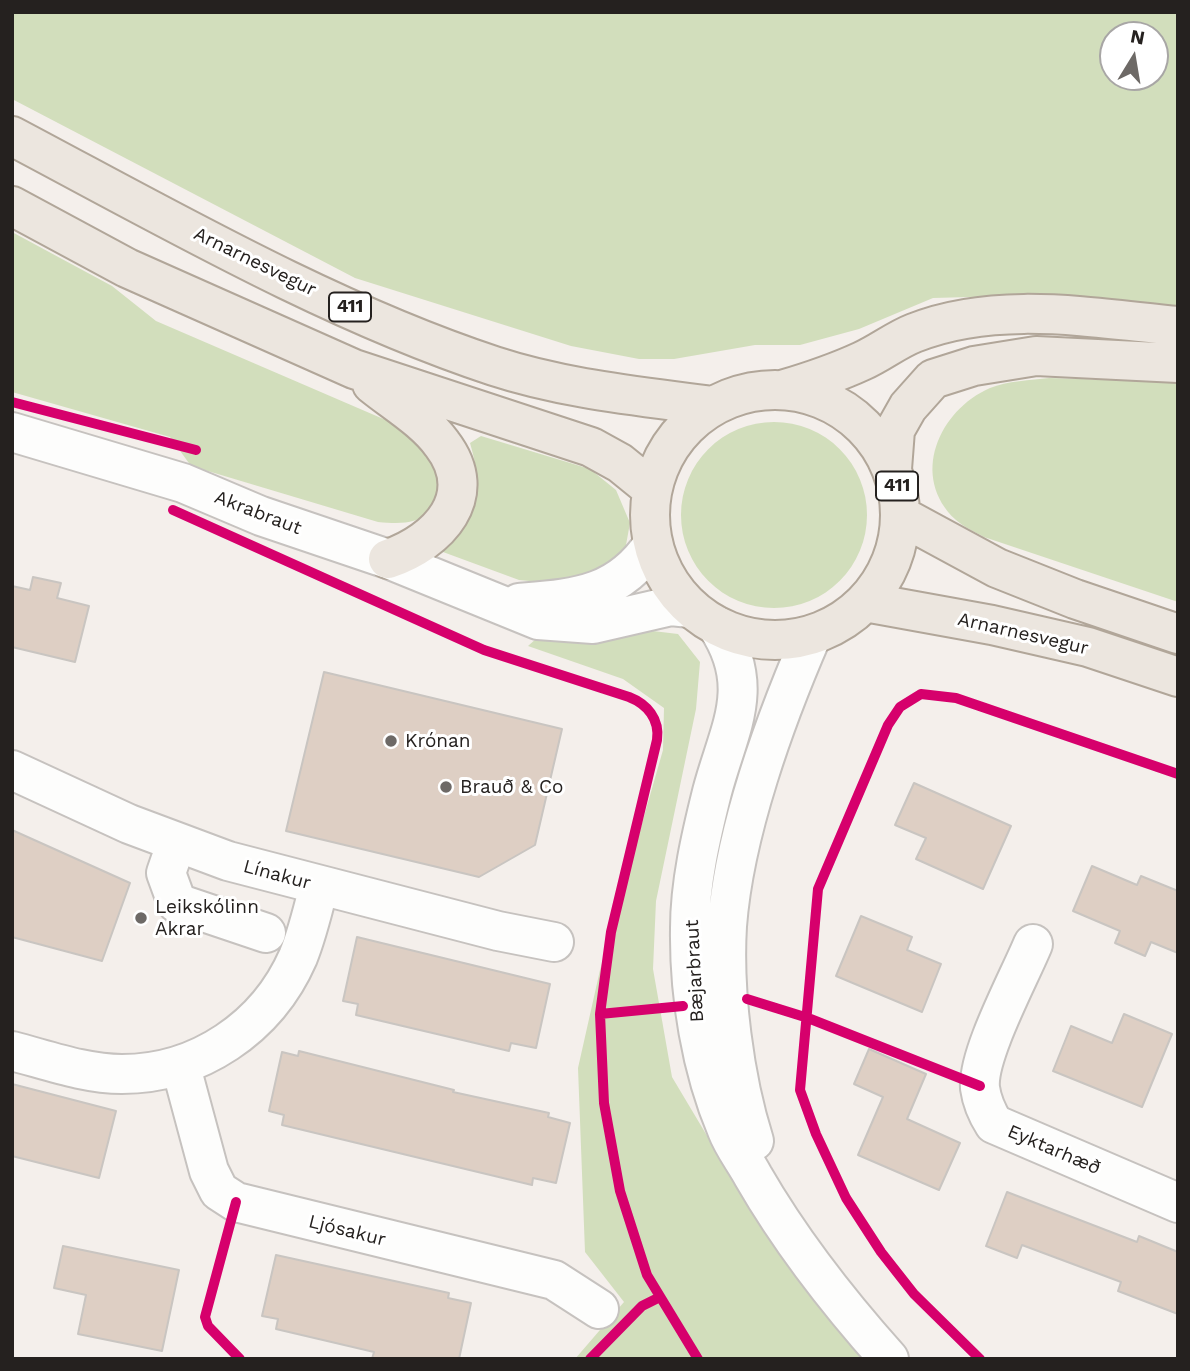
<!DOCTYPE html>
<meta charset="utf-8">
<style>
body{margin:0}
#map{position:relative;width:1190px;height:1371px;overflow:hidden;background:#f4efeb;font-family:"Work Sans",sans-serif}
canvas{display:block}
.frame{position:absolute;inset:0;border:14px solid #25211f;pointer-events:none}
.north{position:absolute;left:1099px;top:21px;width:70px;height:70px;box-sizing:border-box;background:#fff;border:2px solid #a8a6a5;border-radius:50%;rotate:11deg;font-size:19px;font-weight:700;line-height:28px;text-align:center;color:#25211f}
.north::after{content:'';display:block;margin:auto;width:24px;height:32px;background:#6d6966;clip-path:polygon(50% 0,100% 100%,50% 72%,0 100%)}
</style>
<div id="map">
<canvas width="1190" height="1371"></canvas>
<div class="frame"></div>
<div class="north">N</div>
</div>
<script>
const c = document.querySelector('canvas').getContext('2d');
c.lineJoin = 'round';
function fill(path, color) {
  c.fillStyle = color;
  c.fill(path, 'evenodd');
}
function stroke(path, color, width, dash) {
  c.strokeStyle = color;
  c.lineWidth = width;
  c.lineCap = dash ? 'butt' : 'round';
  c.setLineDash(dash || []);
  c.stroke(path);
}
function label(font, color, halo, rows, align = 'center') {
  c.font = font + ' "Work Sans",sans-serif';
  c.lineWidth = 6;
  c.setLineDash([]);
  c.textBaseline = 'middle';
  c.strokeStyle = halo;
  c.fillStyle = color;
  for (const [text, x, y, turn = 0] of rows) {
    c.save();
    c.translate(x, y);
    c.rotate((+turn || 0) * Math.PI / 180);
    c.textAlign = isNaN(turn) ? turn : align;
    if (halo) c.strokeText(text, 0, 0);
    c.fillText(text, 0, 0);
    c.restore();
  }
}
fill(new Path2D(`
 M 12,12 L 1178,12 L 1178,312 L 1007,296 L 933,298 L 859,329 L 800,345 L 755,345 L 674,359 L 639,359 L 571,346 L 355,278 L 12,99 ZM 1113,35 L 1155,35 L 1155,77 L 1113,77 Z
 M 12,232 L 112,286 L 156,321 L 402,427 L 423,440 L 442,476 C 432,519 421,526 378,522 L 191,466 L 170,437 L 12,392 Z
 M 1049,378 L 1178,382 L 1178,602 L 984,537 C 975,532 964,527 956,520 C 909,477 939,410 990,388 C 1007,381 1031,380 1049,378 Z
 M681 515a93 93 0 1 1 186 0a93 93 0 1 1-186 0Z
 M 481,436 L 590,469 L 616,490 L 630,523 L 624,556 L 572,585 L 519,580 L 443,552 C 444,540 450,534 457,524 C 480,495 480,478 470,443 Z
 M 653,631 L 678,634 L 700,662 L 696,709 L 656,901 L 653,969 L 672,1077 L 765,1233 L 874,1359 L 575,1359 L 624,1302 L 585,1252 L 578,1068 L 600,970 L 663,750 L 664,708 L 623,679 L 528,646 L 537,638 L 585,643 Z`), '#d2debc');
const building = new Path2D(`
 M 33,577 L 61,583 L 57,598 L 89,606 L 75,662 L 12,647 L 12,586 L 30,590 Z
 M 324,672 L 562,729 L 535,845 L 479,877 L 286,831 Z
 M 914,783 L 1011,826 L 983,889 L 916,859 L 926,838 L 895,825 Z
 M 12,830 L 130,883 L 102,961 L 12,937 Z
 M 1092,866 L 1137,885 L 1141,876 L 1178,891 L 1178,953 L 1151,942 L 1145,956 L 1115,943 L 1120,931 L 1073,911 Z
 M 861,916 L 912,937 L 907,950 L 941,964 L 922,1012 L 836,976 Z
 M 357,937 L 550,984 L 536,1048 L 511,1043 L 509,1051 L 356,1015 L 358,1004 L 343,1001 Z
 M 1124,1014 L 1172,1034 L 1142,1107 L 1053,1071 L 1071,1026 L 1112,1043 Z
 M 869,1049 L 926,1074 L 907,1119 L 960,1143 L 939,1190 L 858,1155 L 883,1097 L 854,1084 Z
 M 299,1051 L 454,1090 L 453,1092 L 549,1113 L 548,1117 L 570,1123 L 556,1183 L 533,1178 L 532,1185 L 282,1125 L 284,1115 L 269,1111 L 282,1052 L 298,1056 Z
 M 12,1084 L 116,1111 L 99,1178 L 12,1156 Z
 M 1007,1192 L 1137,1242 L 1139,1236 L 1178,1252 L 1178,1314 L 1118,1291 L 1121,1282 L 1022,1245 L 1017,1258 L 986,1246 Z
 M 63,1246 L 179,1270 L 162,1351 L 78,1334 L 86,1295 L 54,1288 Z
 M 276,1255 L 449,1293 L 448,1298 L 471,1303 L 459,1359 L 372,1359 L 374,1352 L 276,1329 L 278,1319 L 262,1316 Z`);
fill(building, '#decfc4');
stroke(building, '#c9c5c1', 2);
const minor = new Path2D(`
 M 12,432 L 183,483 L 261,516 L 388,559 L 538,620 L 593,624 L 671,606 L 690,608
 M 519,603 C 576,598 618,596 653,544
 M 717,626 C 758,688 728,730 712,792 C 701,836 690,883 690,928 C 689,995 701,1069 727,1130 C 733,1146 745,1161 753,1176 C 791,1242 838,1302 889,1359
 M 12,770 L 129,824 L 228,861 L 498,931 L 554,942
 M 176,844 L 166,873 L 177,903 L 266,933
 M 1033,944 C 1019,978 977,1055 980,1088 C 982,1102 987,1113 994,1124 L 1178,1203
 M 12,1051 C 47,1060 85,1074 122,1074 C 198,1074 267,1028 298,957 C 307,935 313,910 319,886
 M 181,1067 L 209,1171 L 219,1191 L 236,1202 L 554,1280 L 599,1309
 M 754,1141 C 734,1078 723,992 727,926 C 734,833 775,720 812,635`);
const major = new Path2D(`
 M 12,136 C 165,217 330,312 494,366 C 564,389 639,396 712,406
 M 12,206 L 127,268 L 354,369 L 591,447 L 620,463 L 652,489
 M 372,384 C 394,402 425,420 442,444 C 482,496 438,542 388,559
 M650 515a125 125 0 1 1 250 0a125 125 0 1 1-250 0Z
 M 782,390 C 809,382 836,373 862,361 C 880,353 896,340 914,333 C 996,300 1092,318 1178,326
 M 892,469 L 895,430 L 908,407 L 933,379 L 974,366 L 1036,356 L 1178,363
 M 901,516 L 997,568 L 1075,599 L 1178,634
 M 865,602 L 992,625 L 1088,647 L 1178,677`);
stroke(minor, '#c6c2bf', 42);
stroke(major, '#b1a699', 42);
stroke(minor, '#fdfdfc', 38);
stroke(major, '#ece6df', 38);
stroke(new Path2D(`
 M 12,402 L 196,450
 M 173,510 L 484,650 L 629,697 C 647,704 660,719 657,740 L 611,932 L 600,1014 L 683,1006
 M 747,999 L 808,1018 L 980,1086
 M 600,1014 L 604,1103 L 620,1191 L 647,1275 L 698,1359
 M 236,1202 L 205,1317 L 208,1326 L 240,1359
 M 590,1359 L 642,1306 L 660,1297
 M 980,1359 L 914,1294 L 881,1252 L 846,1198 L 816,1134 L 800,1090 L 818,889 L 888,725 L 900,707 L 921,694 L 956,698 L 1178,774`), '#d6006c', 10);
for (const [x, y, r, color] of [
 [391,741,7,"#6d6966"],
 [446,787,7,"#6d6966"],
 [141,918,7,"#6d6966"]
]) {
  const dot = new Path2D();
  dot.arc(x, y, r, 0, 2 * Math.PI);
  c.fillStyle = color;
  c.fill(dot);
  stroke(dot, '#fff', 2.5);
}
for (const [x, y, w] of [
 [350,307,42],
 [897,486,42]
]) {
  const box = new Path2D();
  box.roundRect(x - w / 2, y - 14.5, w, 29, 5);
  c.fillStyle = '#fff';
  c.fill(box);
  stroke(box, '#25211f', 2);
}
label('bold 18px', '#25211f', null, [
 ["411",350,307],
 ["411",897,486]
]);
label('19px', '#25211f', '#fff', [
 ["Arnarnesvegur",255,262,26],
 ["Akrabraut",258,513,21],
 ["Arnarnesvegur",1023,634,13],
 ["Línakur",277,875,15],
 ["Bæjarbraut",695,971,-93],
 ["Eyktarhæð",1054,1150,23],
 ["Ljósakur",347,1231,14]
]);
label('19px', '#25211f', '#fff', [
 ["Krónan",405,741],
 ["Brauð & Co",460,787],
 ["Leikskólinn",155,907],
 ["Akrar",155,929]
], 'left');
</script>
